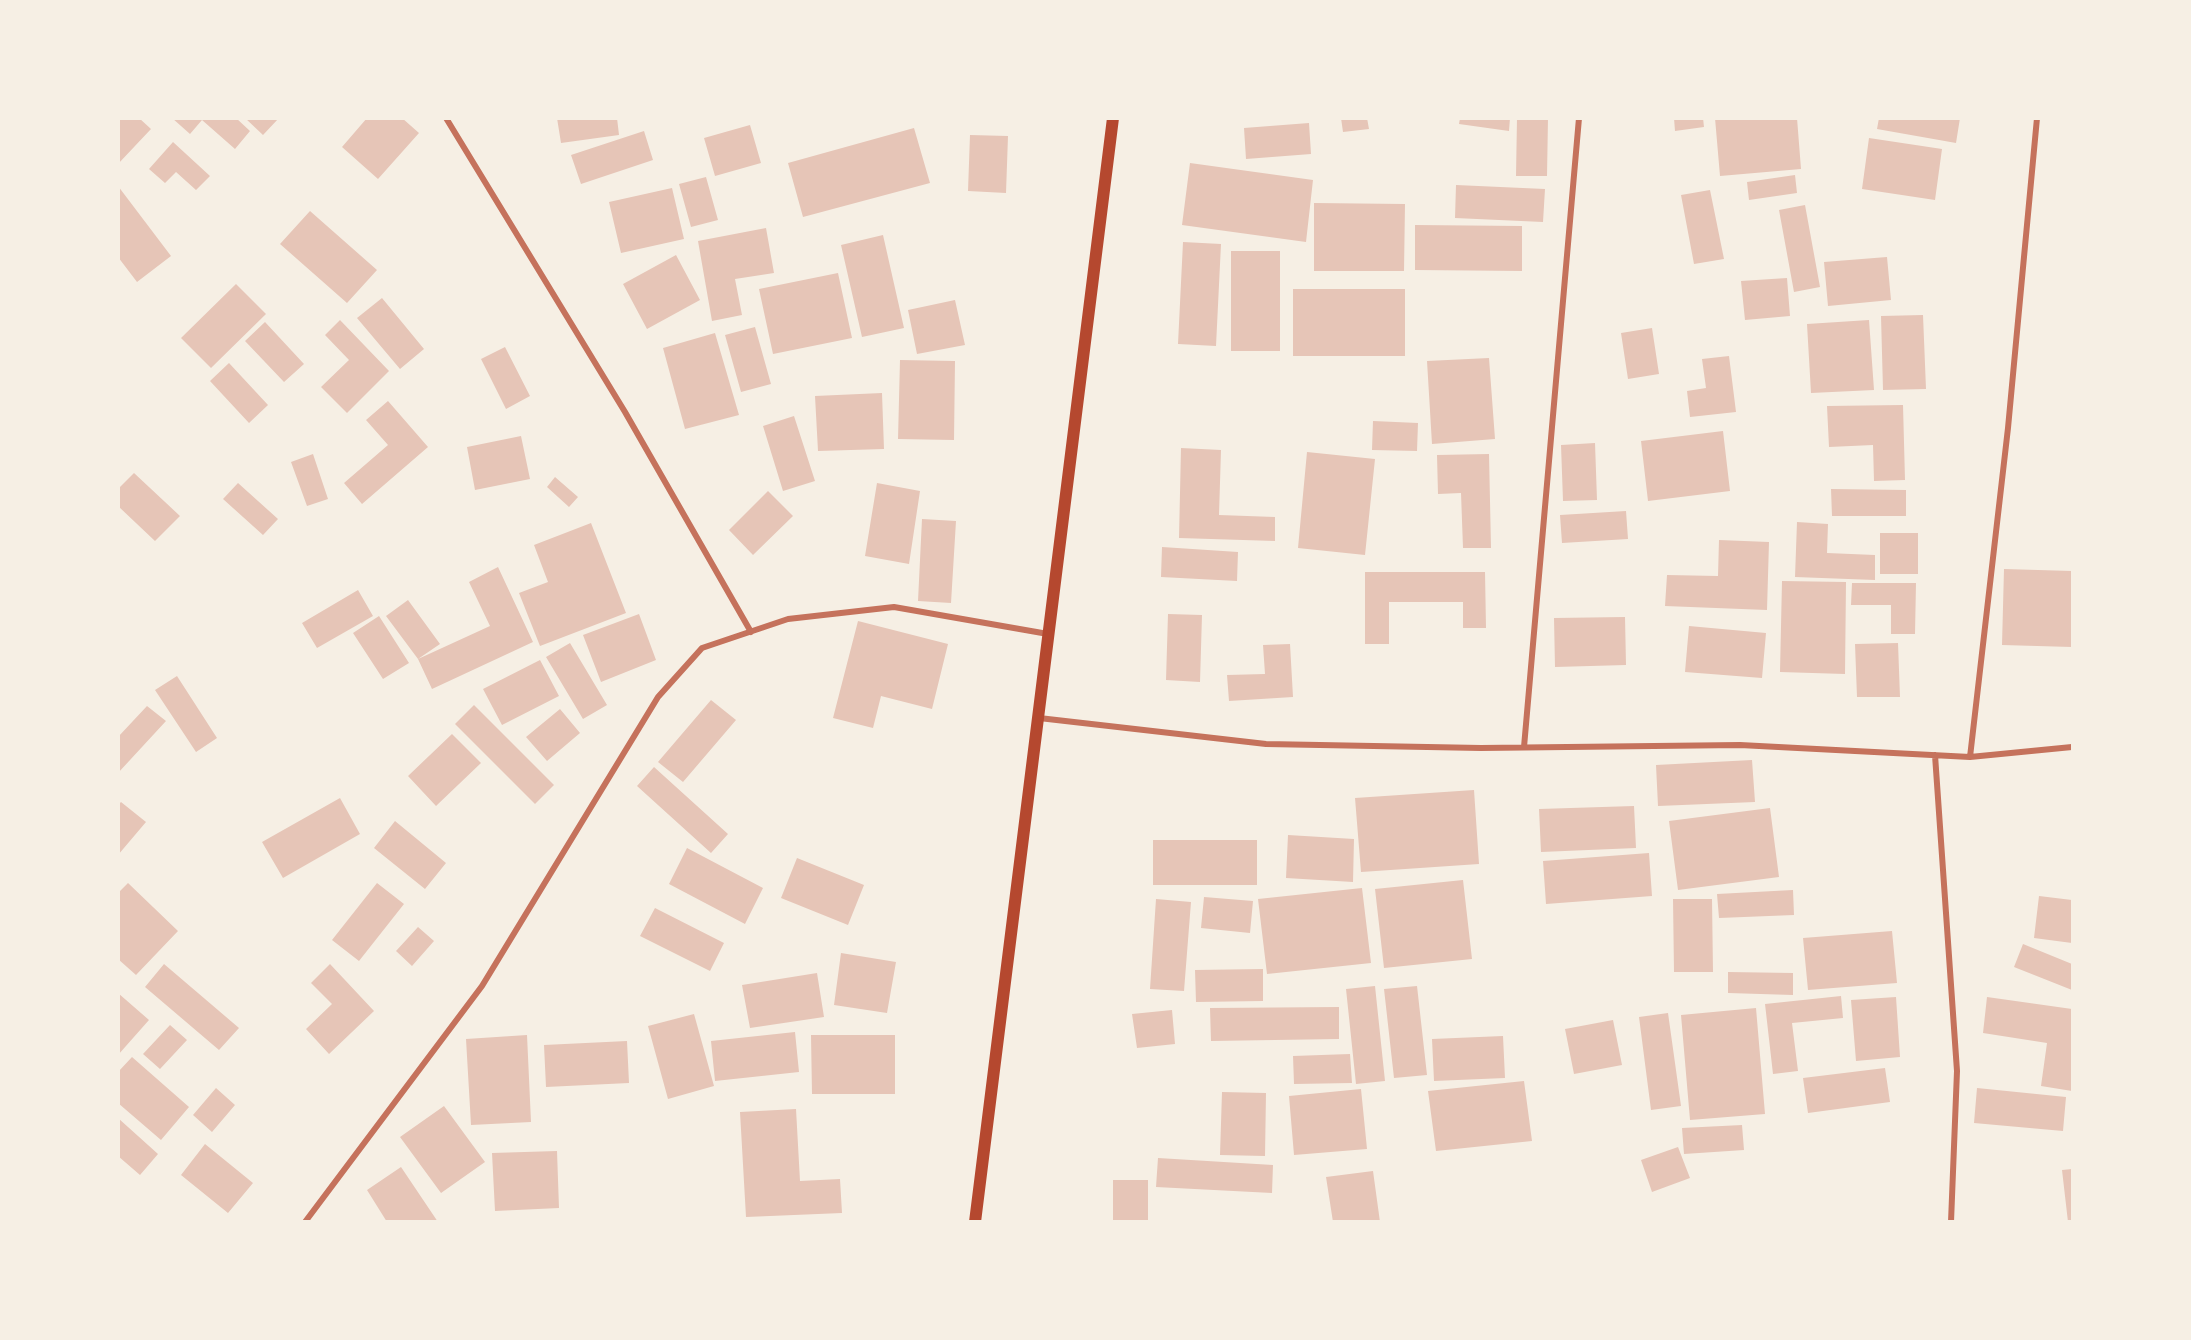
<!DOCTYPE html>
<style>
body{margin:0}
#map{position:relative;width:2191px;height:1340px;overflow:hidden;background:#f6efe4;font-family:"DM Sans",sans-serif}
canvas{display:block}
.frame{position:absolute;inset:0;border:120px solid #f6efe4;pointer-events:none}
</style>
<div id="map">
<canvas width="2191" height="1340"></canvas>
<div class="frame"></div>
</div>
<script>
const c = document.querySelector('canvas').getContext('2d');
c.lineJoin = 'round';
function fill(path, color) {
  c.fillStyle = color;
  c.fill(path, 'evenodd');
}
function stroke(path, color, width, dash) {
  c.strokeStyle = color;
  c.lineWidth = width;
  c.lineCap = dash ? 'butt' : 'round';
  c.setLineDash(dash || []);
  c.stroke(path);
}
fill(new Path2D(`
 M 118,118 L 139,118 L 151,129 L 118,164 Z
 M 172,118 L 236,118 L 250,131 L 235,149 L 202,120 L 190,134 Z
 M 245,118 L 279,118 L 263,135 Z
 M 367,118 L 402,118 L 419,133 L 378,179 L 342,147 Z
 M 557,118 L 617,118 L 619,135 L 561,143 Z
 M 1341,118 L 1367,118 L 1369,129 L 1343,132 Z
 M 1460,118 L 1510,118 L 1509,131 L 1459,124 Z
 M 1517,118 L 1548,118 L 1547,176 L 1516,176 Z
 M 1674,118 L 1703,118 L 1704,127 L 1675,131 Z
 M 1715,118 L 1797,118 L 1801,169 L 1720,176 Z
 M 1879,118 L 1960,118 L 1956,143 L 1877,129 Z
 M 1309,123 L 1311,154 L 1246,159 L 1244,128 Z
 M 750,125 L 761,163 L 715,176 L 704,138 Z
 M 914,128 L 930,183 L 803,217 L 788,163 Z
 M 644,131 L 653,160 L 581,184 L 571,155 Z
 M 970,135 L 1008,136 L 1006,193 L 968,191 Z
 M 1869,138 L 1942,149 L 1935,200 L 1862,189 Z
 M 173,142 L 210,176 L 196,190 L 176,172 L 165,183 L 149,169 Z
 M 1190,163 L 1313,180 L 1306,242 L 1182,225 Z
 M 1795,175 L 1797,193 L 1749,200 L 1747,182 Z
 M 706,177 L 718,220 L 691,227 L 679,184 Z
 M 1456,185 L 1545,189 L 1543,222 L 1455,218 Z
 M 118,186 L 171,256 L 137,282 L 118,257 Z
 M 672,188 L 684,239 L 621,253 L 609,202 Z
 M 1710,190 L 1724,259 L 1694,264 L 1681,195 Z
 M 1314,203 L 1405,204 L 1404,271 L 1314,271 Z
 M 1805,205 L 1820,287 L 1794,292 L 1779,210 Z
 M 310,211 L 377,270 L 347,303 L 280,244 Z
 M 1415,225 L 1522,226 L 1522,271 L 1415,270 Z
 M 766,228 L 774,273 L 735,279 L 742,315 L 712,321 L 698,241 Z
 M 883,235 L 904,328 L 862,337 L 841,245 Z
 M 1183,242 L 1221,244 L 1216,346 L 1178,344 Z
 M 1231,251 L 1280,251 L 1280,351 L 1231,351 Z
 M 676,255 L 700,300 L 647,329 L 623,284 Z
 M 1887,257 L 1891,300 L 1828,306 L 1824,262 Z
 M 838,273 L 852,338 L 773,354 L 759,289 Z
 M 1787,278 L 1790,316 L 1745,320 L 1741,281 Z
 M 236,284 L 266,314 L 211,368 L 181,338 Z
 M 1293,289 L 1405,289 L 1405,356 L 1293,356 Z
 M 382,298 L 424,349 L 400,369 L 357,318 Z
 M 955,300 L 965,345 L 917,354 L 908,310 Z
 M 1923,315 L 1926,389 L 1883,390 L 1881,316 Z
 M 340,320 L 389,371 L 347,413 L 321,387 L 349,360 L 325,335 Z
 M 1869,320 L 1874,390 L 1811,393 L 1807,324 Z
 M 265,322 L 304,364 L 284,382 L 245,341 Z
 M 755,327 L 771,384 L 741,392 L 725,335 Z
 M 1652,328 L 1659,374 L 1628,379 L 1621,333 Z
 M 715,333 L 739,415 L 685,429 L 663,348 Z
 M 505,347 L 530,396 L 506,409 L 481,359 Z
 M 1729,356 L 1736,412 L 1690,417 L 1687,391 L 1706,388 L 1702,359 Z
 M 1489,358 L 1495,439 L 1432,444 L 1427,361 Z
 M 900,360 L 955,361 L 954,440 L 898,439 Z
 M 229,363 L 268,405 L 249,423 L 210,381 Z
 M 882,393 L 884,449 L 818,451 L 815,396 Z
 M 388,401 L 428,447 L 362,504 L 344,483 L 388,445 L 366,420 Z
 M 1903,405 L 1905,480 L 1874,481 L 1873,445 L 1829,447 L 1827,406 Z
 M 794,416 L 815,481 L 783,491 L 763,426 Z
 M 1373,421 L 1418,423 L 1417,451 L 1372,450 Z
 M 1723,431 L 1730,491 L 1648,501 L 1641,441 Z
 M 521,436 L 530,479 L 475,490 L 467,447 Z
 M 1595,443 L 1597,500 L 1563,501 L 1561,445 Z
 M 1181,448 L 1221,450 L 1219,515 L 1275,517 L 1275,541 L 1179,538 Z
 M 1307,452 L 1375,459 L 1365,555 L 1298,548 Z
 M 313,454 L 328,499 L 307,506 L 291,462 Z
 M 1489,454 L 1491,548 L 1463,548 L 1461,493 L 1438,494 L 1437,455 Z
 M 134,473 L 180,516 L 155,541 L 118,506 L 118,489 Z
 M 555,477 L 578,497 L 569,507 L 547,487 Z
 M 238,483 L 278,519 L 263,535 L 223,499 Z
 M 877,483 L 920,491 L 909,564 L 865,556 Z
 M 1831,489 L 1906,490 L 1906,516 L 1832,516 Z
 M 768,491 L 793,516 L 753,555 L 729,530 Z
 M 1626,511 L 1628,539 L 1562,543 L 1560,515 Z
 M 922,519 L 956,521 L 951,603 L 918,601 Z
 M 1797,522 L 1828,524 L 1827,553 L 1875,555 L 1875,580 L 1795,577 Z
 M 591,523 L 626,613 L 540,646 L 519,593 L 548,582 L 534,545 Z
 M 1880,533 L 1918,533 L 1918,574 L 1880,574 Z
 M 1719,540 L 1769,542 L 1767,610 L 1665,606 L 1667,575 L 1718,576 Z
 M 1162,547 L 1238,552 L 1237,581 L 1161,577 Z
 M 498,567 L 533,642 L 432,689 L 418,659 L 386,616 L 408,600 L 440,644 L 418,659 L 490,626 L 469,582 Z
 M 2004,569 L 2072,571 L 2072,647 L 2002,645 Z
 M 1365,572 L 1485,572 L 1486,628 L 1463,628 L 1463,602 L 1389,602 L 1389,644 L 1365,644 Z
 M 1782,581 L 1846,582 L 1845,674 L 1780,672 Z
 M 1852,583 L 1916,583 L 1915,634 L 1891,634 L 1891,605 L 1851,605 Z
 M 358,590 L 373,616 L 317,648 L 302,623 Z
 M 639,614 L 656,660 L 601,682 L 583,635 Z
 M 1168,614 L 1202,615 L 1200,682 L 1166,680 Z
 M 379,616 L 409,663 L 383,679 L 353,633 Z
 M 1625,617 L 1626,665 L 1555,667 L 1554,618 Z
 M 858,621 L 948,644 L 932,709 L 881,696 L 873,728 L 833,718 Z
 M 1689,626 L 1766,633 L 1762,678 L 1685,672 Z
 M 570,643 L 607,705 L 583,719 L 546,657 Z
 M 1898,643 L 1900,697 L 1857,697 L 1855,644 Z
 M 1290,644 L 1293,697 L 1229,701 L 1227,675 L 1265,674 L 1263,645 Z
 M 540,660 L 559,696 L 502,725 L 483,689 Z
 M 177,676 L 217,738 L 196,752 L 155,690 Z
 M 711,700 L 736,720 L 683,782 L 658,762 Z
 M 474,705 L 554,785 L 535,804 L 455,724 Z
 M 147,706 L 166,721 L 118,773 L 118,737 Z
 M 560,709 L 580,733 L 547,761 L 526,737 Z
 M 452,734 L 481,763 L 436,806 L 408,776 Z
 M 1752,760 L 1755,802 L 1658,806 L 1656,765 Z
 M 654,767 L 728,834 L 711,853 L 637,786 Z
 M 1474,790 L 1479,864 L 1361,872 L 1355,798 Z
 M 340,798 L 360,834 L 283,878 L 262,842 Z
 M 121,802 L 146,822 L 118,855 L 118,805 Z
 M 1634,806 L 1636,848 L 1541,852 L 1539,809 Z
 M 1770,808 L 1779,877 L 1678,890 L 1669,821 Z
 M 395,821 L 446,863 L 425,889 L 374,848 Z
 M 1288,835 L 1354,839 L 1353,882 L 1286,878 Z
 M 1153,840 L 1257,840 L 1257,885 L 1153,885 Z
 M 687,848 L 763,888 L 745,924 L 669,884 Z
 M 1649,853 L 1652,896 L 1546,904 L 1543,861 Z
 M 797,858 L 864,885 L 848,925 L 781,898 Z
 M 1463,880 L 1472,959 L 1384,968 L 1375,889 Z
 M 128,883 L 178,931 L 136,975 L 118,959 L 118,893 Z
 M 377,883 L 404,904 L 359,961 L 332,940 Z
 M 1362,888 L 1371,963 L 1267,974 L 1258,899 Z
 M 1793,890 L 1794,915 L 1719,918 L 1717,894 Z
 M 2039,896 L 2072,900 L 2072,943 L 2034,938 Z
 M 1204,897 L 1253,901 L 1250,933 L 1201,928 Z
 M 1156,899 L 1191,902 L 1184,991 L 1150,989 Z
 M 1673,899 L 1712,899 L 1713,972 L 1674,972 Z
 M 655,908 L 724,943 L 710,971 L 640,936 Z
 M 418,927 L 434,941 L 412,966 L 396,951 Z
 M 1892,931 L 1897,983 L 1808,990 L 1803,938 Z
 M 2023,944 L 2072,964 L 2072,990 L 2014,967 Z
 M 841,953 L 896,962 L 887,1013 L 834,1005 Z
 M 164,964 L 239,1028 L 219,1050 L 145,987 Z
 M 330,964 L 374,1011 L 329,1054 L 306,1029 L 332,1004 L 311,983 Z
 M 1263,969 L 1263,1001 L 1196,1002 L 1195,970 Z
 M 1728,972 L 1793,973 L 1793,995 L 1728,993 Z
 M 817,973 L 824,1017 L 750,1028 L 742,985 Z
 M 1375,986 L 1385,1081 L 1356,1084 L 1346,989 Z
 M 1417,986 L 1427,1075 L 1394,1078 L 1384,989 Z
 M 118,993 L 149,1020 L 118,1055 Z
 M 1841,996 L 1843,1018 L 1792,1023 L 1798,1071 L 1773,1074 L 1765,1004 Z
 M 1896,997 L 1900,1057 L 1856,1061 L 1851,1000 Z
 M 1987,997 L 2072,1009 L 2072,1091 L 2041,1086 L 2047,1043 L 1983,1033 Z
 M 1339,1007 L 1339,1039 L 1211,1041 L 1210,1008 Z
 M 1756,1008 L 1765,1114 L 1690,1120 L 1681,1015 Z
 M 1172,1010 L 1175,1044 L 1137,1048 L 1132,1014 Z
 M 1668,1013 L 1681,1106 L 1651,1110 L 1639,1017 Z
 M 694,1014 L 714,1086 L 668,1099 L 648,1026 Z
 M 1613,1020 L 1622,1065 L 1574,1074 L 1565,1029 Z
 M 170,1025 L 187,1040 L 160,1069 L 143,1054 Z
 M 795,1032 L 799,1072 L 715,1081 L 711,1041 Z
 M 527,1035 L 531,1122 L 471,1125 L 466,1039 Z
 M 811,1035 L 895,1035 L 895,1094 L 812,1094 Z
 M 1503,1036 L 1505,1078 L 1434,1081 L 1432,1039 Z
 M 627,1041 L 629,1083 L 546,1087 L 544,1045 Z
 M 1350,1054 L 1352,1083 L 1294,1084 L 1293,1056 Z
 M 132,1057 L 189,1107 L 161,1140 L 118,1103 L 118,1072 Z
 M 1885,1068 L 1890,1102 L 1808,1113 L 1803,1078 Z
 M 1524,1081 L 1532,1141 L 1436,1151 L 1428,1091 Z
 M 216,1088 L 235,1105 L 212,1132 L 193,1115 Z
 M 1977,1088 L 2066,1097 L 2063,1131 L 1974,1123 Z
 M 1361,1089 L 1367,1149 L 1294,1155 L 1289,1096 Z
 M 1222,1092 L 1266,1093 L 1265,1156 L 1220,1155 Z
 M 444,1106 L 485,1162 L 441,1193 L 400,1137 Z
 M 796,1109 L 800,1181 L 840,1179 L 842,1213 L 746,1217 L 740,1112 Z
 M 118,1118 L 158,1154 L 140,1175 L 118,1156 Z
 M 1742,1125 L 1744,1150 L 1684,1154 L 1682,1128 Z
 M 205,1144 L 253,1183 L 228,1213 L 181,1175 Z
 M 1678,1147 L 1690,1178 L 1652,1192 L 1641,1160 Z
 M 557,1151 L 559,1208 L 495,1211 L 492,1153 Z
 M 1158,1158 L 1273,1165 L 1272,1193 L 1156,1187 Z
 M 401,1167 L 438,1222 L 387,1222 L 367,1190 Z
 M 2072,1169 L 2072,1222 L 2068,1222 L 2062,1170 Z
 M 1373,1171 L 1380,1222 L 1333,1222 L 1326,1177 Z
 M 1113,1180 L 1148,1180 L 1148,1222 L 1113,1222 Z`), '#e6c5b7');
stroke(new Path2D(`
 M 446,118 L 625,412 L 751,632
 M 1039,718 L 1266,744 L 1481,748 L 1740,745 L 1970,757 L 2072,747
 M 1524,747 C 1544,538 1559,328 1579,118
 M 1935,755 L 1957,1071 L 1951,1222
 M 1970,757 L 2008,428 L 2037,118
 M 305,1222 L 482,986 L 658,697 L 702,648 L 788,619 L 894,607 L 1048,634`), '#c5725c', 6);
stroke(new Path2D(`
 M 975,1222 L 1113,118`), '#b5482f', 12);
</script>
